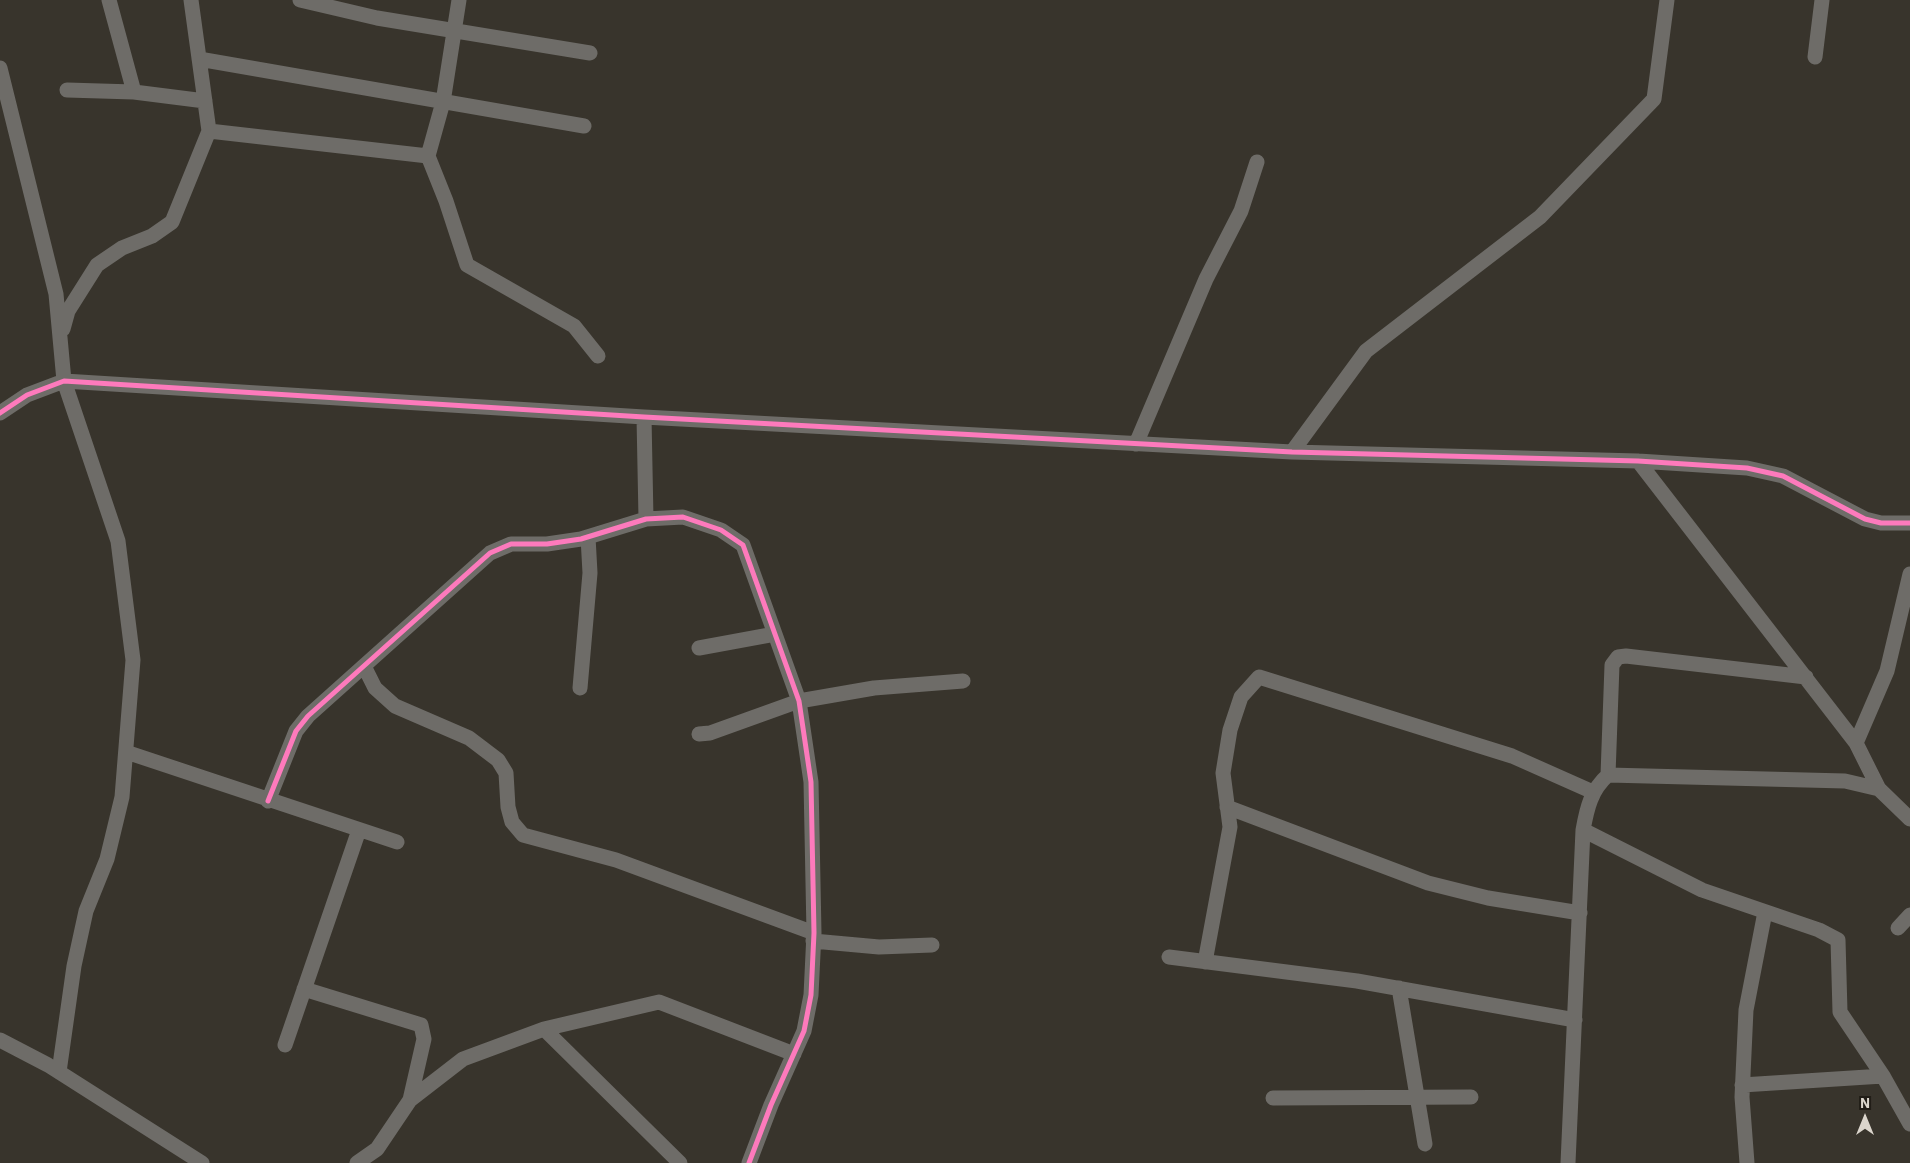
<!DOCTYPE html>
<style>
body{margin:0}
#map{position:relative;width:1910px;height:1163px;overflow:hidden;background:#38342c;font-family:"IBM Plex Sans",sans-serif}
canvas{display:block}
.north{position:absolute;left:1840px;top:1093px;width:50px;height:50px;-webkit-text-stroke:4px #211d17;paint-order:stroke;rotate:0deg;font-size:14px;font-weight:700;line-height:20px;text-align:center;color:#dbd5cc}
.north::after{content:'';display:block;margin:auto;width:18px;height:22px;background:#dbd5cc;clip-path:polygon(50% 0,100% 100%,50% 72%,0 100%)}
</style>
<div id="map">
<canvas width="1910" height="1163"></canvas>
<div class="north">N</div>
</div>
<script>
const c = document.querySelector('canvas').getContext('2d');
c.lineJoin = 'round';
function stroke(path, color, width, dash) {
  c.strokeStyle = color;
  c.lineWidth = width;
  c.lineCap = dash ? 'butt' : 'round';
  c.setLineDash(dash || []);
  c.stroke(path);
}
stroke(new Path2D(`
 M 109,0 L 134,92
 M 300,0 L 377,18 L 590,53
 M 459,0 L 443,102 L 428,156 L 446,201 L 467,265 L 574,326 L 598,356
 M 1815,57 L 1822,0
 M 199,59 L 584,126
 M 0,68 L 56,294 L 64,381 L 118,541 L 133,660 L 122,797 L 107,859 L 86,911 L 74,966 L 59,1072
 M 67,90 L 134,92 L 205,101
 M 209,131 L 428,156
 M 63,329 L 68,311 L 97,265 L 122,248 L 152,236 L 172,222 L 209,131 L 191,0
 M 0,413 L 27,395 L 64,381 L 644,417 L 1292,452 L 1638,461 L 1747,468 L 1783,476 L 1865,519 L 1881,523 L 1910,523
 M 644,417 L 646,519
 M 1136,444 L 1206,279 L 1241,211 L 1257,162
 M 1292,452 L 1366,351 L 1540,217 L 1654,99 L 1667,0
 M 1638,461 L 1856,743 L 1879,789 L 1910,819
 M 699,648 L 775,634
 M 364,666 L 375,688 L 395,706 L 469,738 L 498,760 L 506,773 L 508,807 L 512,822 L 523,835 L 616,860 L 814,933
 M 580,688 L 590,573 L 588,537
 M 699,734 L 710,733 L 799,701 L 874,688 L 963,681
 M 1856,743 L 1887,671 L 1910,574
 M 126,752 L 397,842
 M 1608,775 L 1612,665 L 1618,657 L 1626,656 L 1806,677
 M 268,801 L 296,731 L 308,716 L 490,553 L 511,544 L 547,544 L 581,539 L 646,519 L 683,517 L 721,530 L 743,545 L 799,701 L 811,782 L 814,933 L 811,995 L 804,1031 L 771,1105 L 749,1163
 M 1227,807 L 1428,883 L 1488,898 L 1580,913
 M 1583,830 L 1702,890 L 1819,930 L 1838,940 L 1840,1012 L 1883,1076 L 1910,1124
 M 1898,928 L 1910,915
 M 813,941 L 879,947 L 932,945
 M 1169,957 L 1357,981 L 1575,1020
 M 1205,962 L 1230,827 L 1223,773 L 1230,730 L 1241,697 L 1259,677 L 1512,756 L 1593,792
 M 1399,988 L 1425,1144
 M 304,989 L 421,1025 L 424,1039 L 410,1100 L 377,1149 L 357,1163
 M 544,1029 L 680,1163
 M 0,1040 L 48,1065 L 202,1163
 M 285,1045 L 359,830
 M 1742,1085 L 1883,1076
 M 1273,1098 L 1471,1097
 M 410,1100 L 463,1059 L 544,1029 L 659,1002 L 794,1054
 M 1568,1163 L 1583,830 C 1587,808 1591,790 1608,775 L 1845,781 L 1879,789
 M 1747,1163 L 1742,1097 L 1746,1010 L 1765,912`), '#6e6c68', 15);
stroke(new Path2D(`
 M 0,413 L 27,395 L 64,381 L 644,417 L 1292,452 L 1638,461 L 1747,468 L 1783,476 L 1865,519 L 1881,523 L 1910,523
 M 268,801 L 296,731 L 308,716 L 490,553 L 511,544 L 547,544 L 581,539 L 646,519 L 683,517 L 721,530 L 743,545 L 799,701 L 811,782 L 814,933 L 811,995 L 804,1031 L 771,1105 L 749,1163`), '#fd7abc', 5);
</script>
